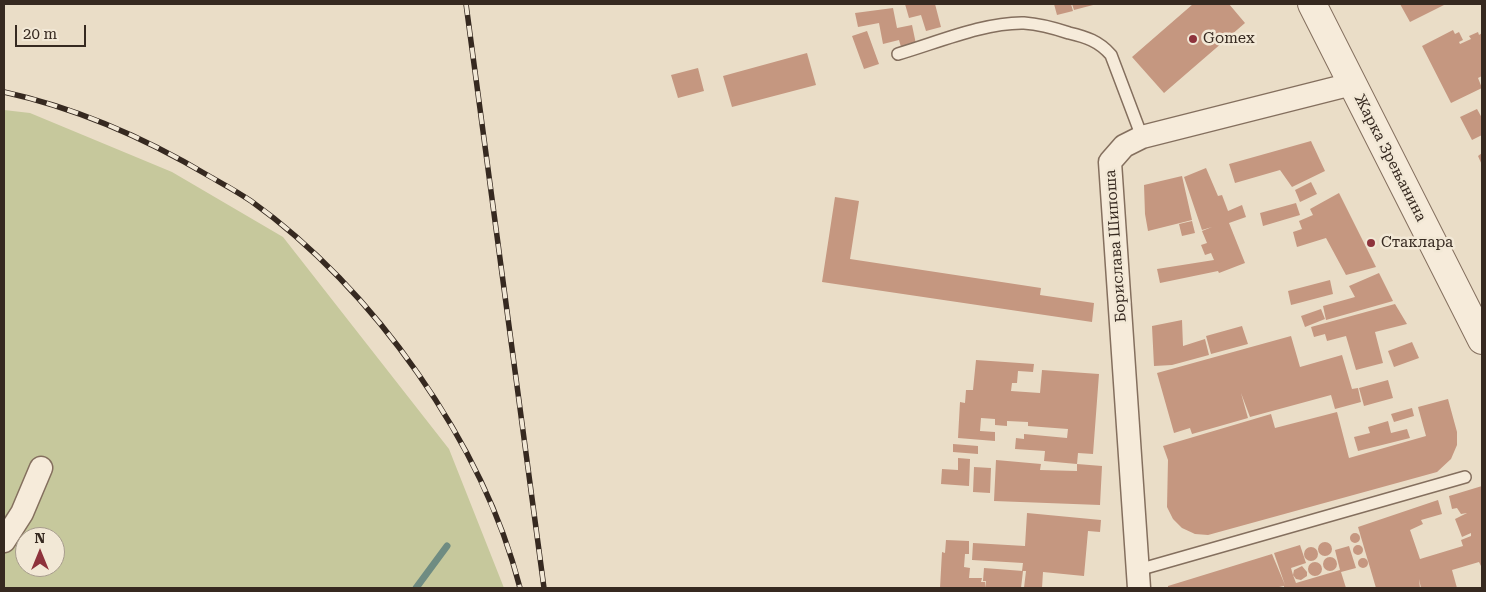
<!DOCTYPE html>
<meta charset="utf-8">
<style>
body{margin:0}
#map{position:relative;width:1486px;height:592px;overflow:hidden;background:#eaddc7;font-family:"Roboto Serif",serif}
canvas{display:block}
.frame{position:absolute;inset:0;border:5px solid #362920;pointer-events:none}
.north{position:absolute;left:15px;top:527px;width:50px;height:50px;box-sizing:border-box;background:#f2e8d6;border:1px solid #a79c8d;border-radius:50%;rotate:0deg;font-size:14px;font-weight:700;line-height:20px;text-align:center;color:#362920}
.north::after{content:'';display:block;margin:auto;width:18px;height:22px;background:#8e333c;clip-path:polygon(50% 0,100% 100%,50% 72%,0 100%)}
.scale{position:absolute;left:15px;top:25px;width:71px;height:22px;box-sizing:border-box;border:2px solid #362920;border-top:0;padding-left:6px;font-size:15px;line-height:18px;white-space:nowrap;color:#362920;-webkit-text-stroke:4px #f2e8d6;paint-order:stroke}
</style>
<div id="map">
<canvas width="1486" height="592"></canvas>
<div class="frame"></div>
<div class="north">N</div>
<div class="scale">20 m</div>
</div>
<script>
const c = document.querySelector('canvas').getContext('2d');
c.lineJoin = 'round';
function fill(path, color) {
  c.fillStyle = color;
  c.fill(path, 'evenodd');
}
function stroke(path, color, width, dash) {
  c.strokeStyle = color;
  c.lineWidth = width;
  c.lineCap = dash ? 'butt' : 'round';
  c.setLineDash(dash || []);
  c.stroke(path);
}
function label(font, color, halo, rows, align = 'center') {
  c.font = font + ' "Roboto Serif",serif';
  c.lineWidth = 5;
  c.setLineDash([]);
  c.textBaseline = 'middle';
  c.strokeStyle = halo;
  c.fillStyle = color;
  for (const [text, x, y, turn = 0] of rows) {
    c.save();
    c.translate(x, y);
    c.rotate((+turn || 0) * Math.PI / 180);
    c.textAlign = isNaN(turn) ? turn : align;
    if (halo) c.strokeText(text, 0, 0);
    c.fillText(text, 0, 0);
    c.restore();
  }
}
fill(new Path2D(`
 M 4,110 L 30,113 L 172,172 L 283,237 L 449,449 L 504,588 L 4,588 ZM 25,537 L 55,537 L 55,567 L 25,567 Z`), '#c6c89c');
stroke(new Path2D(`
 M 416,588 L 447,546`), '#6f8c82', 7);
fill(new Path2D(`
 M 905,4 L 935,4 L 941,27 L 926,31 L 921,15 L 909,18 Z
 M 1054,4 L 1071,4 L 1073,11 L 1057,15 Z
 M 1072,4 L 1097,4 L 1074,10 Z
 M 1193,4 L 1229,4 L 1245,23 L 1164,93 L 1132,57 Z
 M 1400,4 L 1446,4 L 1410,22 Z
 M 893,8 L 897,28 L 912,25 L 916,44 L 901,47 L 899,40 L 883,44 L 879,23 L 858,27 L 855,13 Z
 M 1453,30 L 1455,34 L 1459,32 L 1463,40 L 1459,42 L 1460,44 L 1471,39 L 1469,36 L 1478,32 L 1479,35 L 1482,33 L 1482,76 L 1478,78 L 1482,88 L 1451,103 L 1422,46 Z
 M 867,31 L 879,64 L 864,69 L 852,36 Z
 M 807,53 L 816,85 L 732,107 L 723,76 Z
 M 698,68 L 704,91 L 678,98 L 671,75 Z
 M 1477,109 L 1482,118 L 1482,135 L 1472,140 L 1460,117 Z
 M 1311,141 L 1325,171 L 1292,187 L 1280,170 L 1235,183 L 1229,164 Z
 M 1482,153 L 1482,165 L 1478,156 Z
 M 1206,168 L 1218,196 L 1222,195 L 1228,211 L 1242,205 L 1246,217 L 1229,223 L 1245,263 L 1219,273 L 1218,271 L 1160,283 L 1157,269 L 1214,260 L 1211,253 L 1205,255 L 1201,245 L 1207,243 L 1202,231 L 1212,227 L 1202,230 L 1184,177 Z
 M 1182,176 L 1192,220 L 1148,231 L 1145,214 L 1144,185 Z
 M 1311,182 L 1317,194 L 1300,202 L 1295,190 Z
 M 1339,193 L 1376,267 L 1346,275 L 1326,238 L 1297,247 L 1293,232 L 1302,229 L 1299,221 L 1313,215 L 1310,209 Z
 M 835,197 L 859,201 L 850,259 L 1041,288 L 1040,295 L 1094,303 L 1092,322 L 822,282 Z
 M 1296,203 L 1300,215 L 1263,226 L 1260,213 Z
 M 1192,221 L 1195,233 L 1182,236 L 1179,224 Z
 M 1379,273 L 1393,301 L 1326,320 L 1323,306 L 1355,297 L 1349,286 Z
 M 1330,280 L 1333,294 L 1291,305 L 1288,291 Z
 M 1395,304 L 1407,324 L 1375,332 L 1383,363 L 1356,370 L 1346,336 L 1327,341 L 1325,334 L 1314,337 L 1311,327 Z
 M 1321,309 L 1325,319 L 1305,327 L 1301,316 Z
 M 1182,320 L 1183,346 L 1205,339 L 1209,355 L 1172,365 L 1154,366 L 1152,326 Z
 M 1242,326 L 1248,344 L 1211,354 L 1206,336 Z
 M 1291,336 L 1300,367 L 1342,355 L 1352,389 L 1358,388 L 1361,402 L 1335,409 L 1331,395 L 1250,417 L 1241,393 L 1248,418 L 1192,434 L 1190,428 L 1174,433 L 1157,373 Z
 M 1412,342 L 1419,358 L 1394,367 L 1388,351 Z
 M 976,360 L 1034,364 L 1033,372 L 1018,371 L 1017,383 L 1012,383 L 1011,391 L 1040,393 L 1042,370 L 1099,374 L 1093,454 L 1078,453 L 1077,464 L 1044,461 L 1045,451 L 1015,449 L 1016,438 L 1024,439 L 1024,434 L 1067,438 L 1068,429 L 1028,426 L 1028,422 L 1007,421 L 1007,426 L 995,425 L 995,419 L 981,418 L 980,431 L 995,432 L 995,441 L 958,438 L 960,402 L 965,403 L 966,390 L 973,390 Z
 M 1388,380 L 1393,398 L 1364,406 L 1359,388 Z
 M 1448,399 L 1457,432 L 1457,445 L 1451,459 L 1437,472 L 1208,535 L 1195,534 L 1182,528 L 1173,519 L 1167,507 L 1168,460 L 1163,446 L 1271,414 L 1275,428 L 1337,412 L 1349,458 L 1426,436 L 1418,407 Z
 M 1412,408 L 1414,416 L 1394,422 L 1391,414 Z
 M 1388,421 L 1391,433 L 1407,429 L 1410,438 L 1358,451 L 1354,437 L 1370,433 L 1368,427 Z
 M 953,444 L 978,446 L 978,454 L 953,452 Z
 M 958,458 L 970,459 L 969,486 L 941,484 L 942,469 L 958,470 Z
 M 996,460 L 1041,464 L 1040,470 L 1077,471 L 1077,464 L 1102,466 L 1100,505 L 994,501 Z
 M 974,467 L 991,468 L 990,493 L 973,492 Z
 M 1482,486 L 1482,568 L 1479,562 L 1452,570 L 1457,588 L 1421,588 L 1419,579 L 1420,588 L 1376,588 L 1358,527 L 1438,500 L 1442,514 L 1421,520 L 1423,524 L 1410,530 L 1420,559 L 1463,546 L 1461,540 L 1471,536 L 1471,533 L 1462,537 L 1455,519 L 1467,513 L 1461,514 L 1457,508 L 1452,509 L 1449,496 Z
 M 1027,513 L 1101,520 L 1100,532 L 1088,531 L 1084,576 L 1043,572 L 1042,588 L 1024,588 L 1026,571 L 1022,571 L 1023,563 L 972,560 L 973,543 L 1025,546 Z
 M1350 538a5 5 0 1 1 10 0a5 5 0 1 1-10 0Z
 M 946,540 L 969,541 L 969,554 L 965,554 L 964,567 L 970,568 L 969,578 L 982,578 L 981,582 L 985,582 L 985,588 L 940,588 L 942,552 L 945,553 Z
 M1318 549a7 7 0 1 1 14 0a7 7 0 1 1-14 0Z
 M1353 550a5 5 0 1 1 10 0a5 5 0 1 1-10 0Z
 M 1300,545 L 1306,563 L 1291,568 L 1293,575 L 1294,570 L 1302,566 L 1307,572 L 1307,576 L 1301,580 L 1296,579 L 1293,575 L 1296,583 L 1340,570 L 1335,550 L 1349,546 L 1356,568 L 1341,572 L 1346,588 L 1284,588 L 1284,586 L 1274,588 L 1168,588 L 1168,586 L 1272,554 L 1285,585 L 1274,553 Z
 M1304 554a7 7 0 1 1 14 0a7 7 0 1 1-14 0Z
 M1323 564a7 7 0 1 1 14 0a7 7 0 1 1-14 0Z
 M1358 563a5 5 0 1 1 10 0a5 5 0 1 1-10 0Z
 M1308 569a7 7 0 1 1 14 0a7 7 0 1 1-14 0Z
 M 984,568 L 1023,571 L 1021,588 L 985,588 L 986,581 L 983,581 Z`), '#c59780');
const service = new Path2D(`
 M 898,54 C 936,43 985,22 1024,23 C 1039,24 1054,28 1069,33 C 1086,37 1099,41 1111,55 L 1142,137
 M 1138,570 L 1465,477`);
const minor = new Path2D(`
 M 4,541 L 22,513 L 41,468
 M 1139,588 L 1110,162 L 1124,146 L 1142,137 L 1352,84`);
const tertiary = new Path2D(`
 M 1312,4 L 1482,340`);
stroke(service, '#846f5e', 14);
stroke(minor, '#846f5e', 25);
stroke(tertiary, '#846f5e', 30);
stroke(service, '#f6ebda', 11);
stroke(minor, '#f6ebda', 22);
stroke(tertiary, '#f6ebda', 28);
const rail = new Path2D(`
 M 466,4 L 544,588
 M 4,92 C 77,108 145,138 209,176 C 223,184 238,192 251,201 C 373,288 483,443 520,588`);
stroke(rail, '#362920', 5.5);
stroke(rail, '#f2e8d6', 4, [11]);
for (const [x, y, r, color] of [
 [1193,39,5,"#8e333c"],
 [1371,243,5,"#8e333c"]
]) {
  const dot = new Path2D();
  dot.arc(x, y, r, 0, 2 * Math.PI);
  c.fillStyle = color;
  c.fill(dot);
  stroke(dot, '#f2e8d6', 2);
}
label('15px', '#362920', '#f2e8d6', [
 ["Gomex",1203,39],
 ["Стаклара",1381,243]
], 'left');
label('15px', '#362920', '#f2e8d6', [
 ["Жарка Зрењанина",1390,158,63],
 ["Борислава Шипоша",1116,246,-94]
]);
</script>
